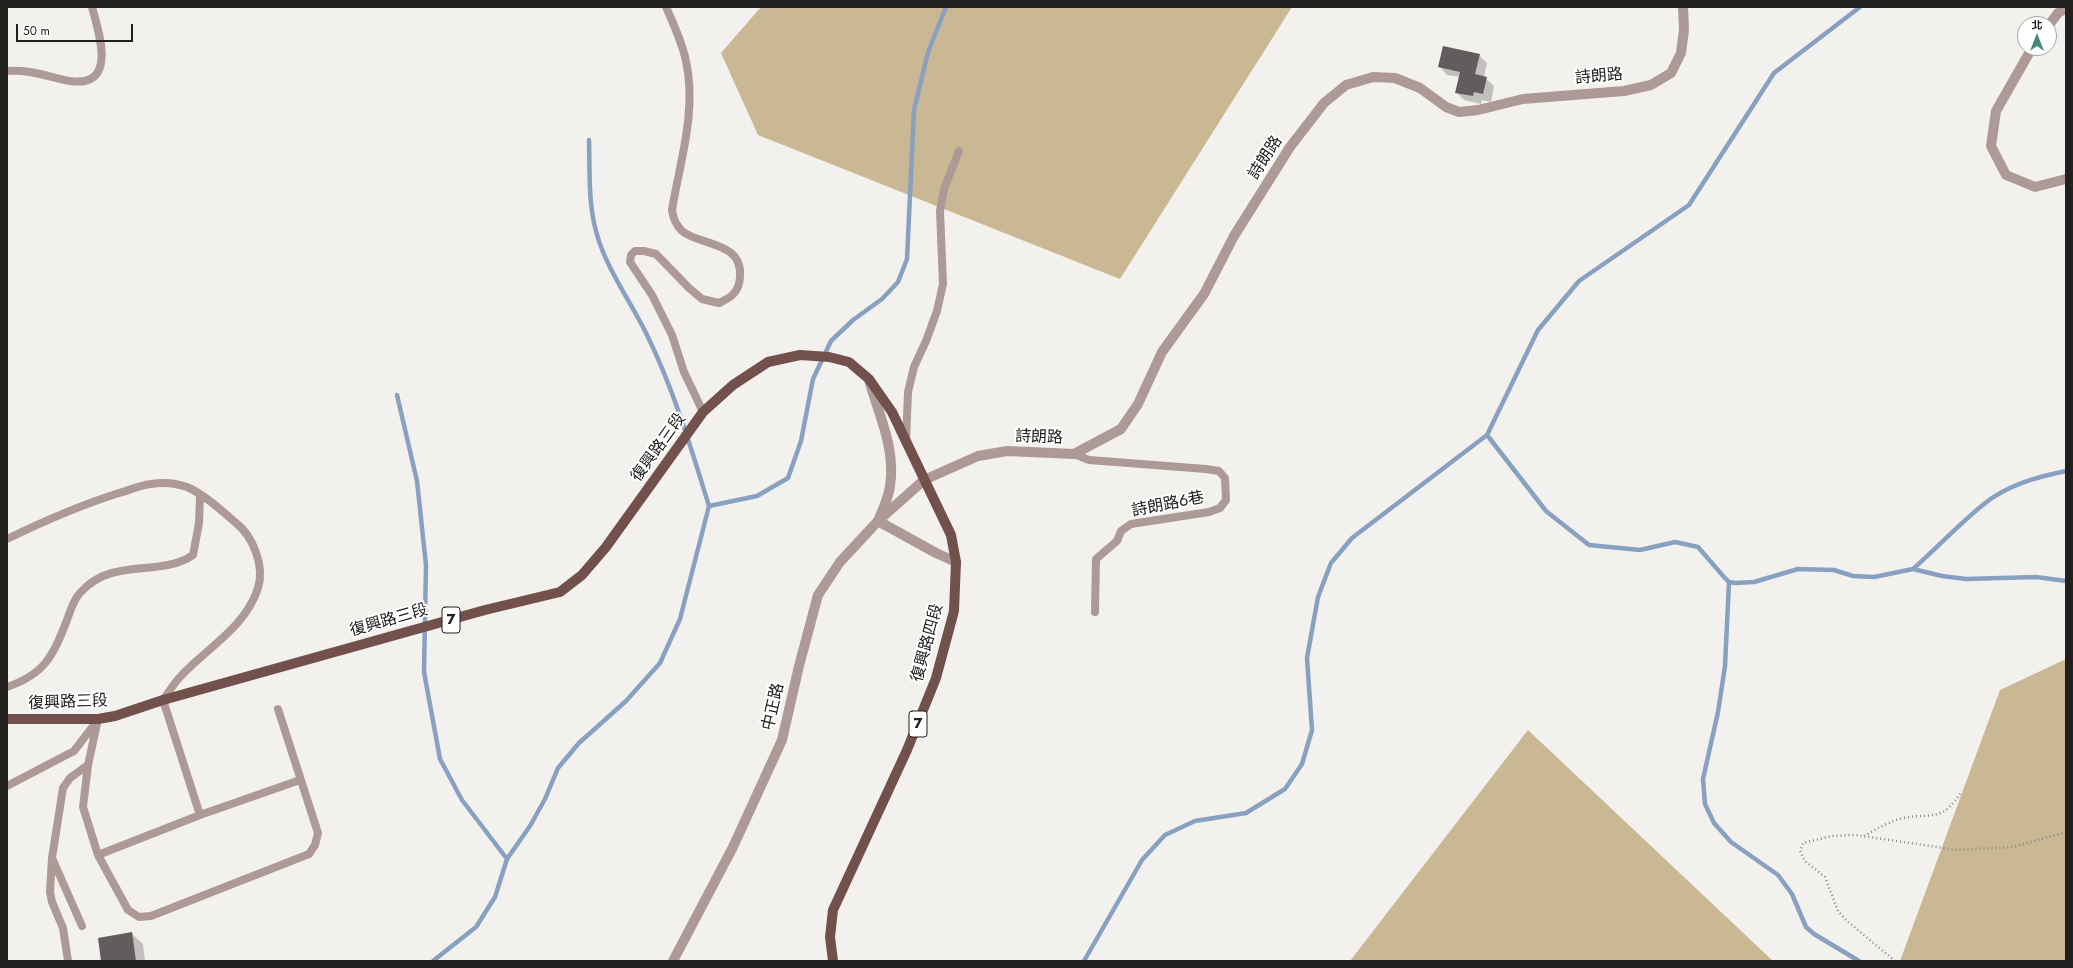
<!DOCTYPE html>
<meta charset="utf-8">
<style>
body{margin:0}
#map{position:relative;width:2073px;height:968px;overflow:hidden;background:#f3f1ee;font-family:Jost,"Noto Sans TC",sans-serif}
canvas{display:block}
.frame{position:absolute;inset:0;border:8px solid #21201f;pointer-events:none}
.north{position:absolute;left:2017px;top:16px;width:40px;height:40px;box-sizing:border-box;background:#fff;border:1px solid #a6a6a5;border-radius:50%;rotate:0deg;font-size:11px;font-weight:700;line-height:16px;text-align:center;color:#21201f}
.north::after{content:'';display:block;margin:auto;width:14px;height:18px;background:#468879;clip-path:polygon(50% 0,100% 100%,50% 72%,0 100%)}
.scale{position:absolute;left:16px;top:24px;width:117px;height:18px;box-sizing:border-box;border:2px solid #21201f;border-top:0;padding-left:5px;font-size:12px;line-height:14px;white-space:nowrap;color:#21201f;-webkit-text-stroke:3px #fff;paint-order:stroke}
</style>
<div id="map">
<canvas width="2073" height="968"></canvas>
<div class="frame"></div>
<div class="north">北</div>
<div class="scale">50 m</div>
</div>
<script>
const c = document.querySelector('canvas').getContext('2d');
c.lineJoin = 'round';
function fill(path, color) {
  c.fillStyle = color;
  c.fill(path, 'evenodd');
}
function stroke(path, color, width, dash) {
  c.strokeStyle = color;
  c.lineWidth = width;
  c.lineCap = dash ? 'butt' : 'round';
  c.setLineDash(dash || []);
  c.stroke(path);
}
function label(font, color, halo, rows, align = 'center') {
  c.font = font + ' Jost,"Noto Sans TC",sans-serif';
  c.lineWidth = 4;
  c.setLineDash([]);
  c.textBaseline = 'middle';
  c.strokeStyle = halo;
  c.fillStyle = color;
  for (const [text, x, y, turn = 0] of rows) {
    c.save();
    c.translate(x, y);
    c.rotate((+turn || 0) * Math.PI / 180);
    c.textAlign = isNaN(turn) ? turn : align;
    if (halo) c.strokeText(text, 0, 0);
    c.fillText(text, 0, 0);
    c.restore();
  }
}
fill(new Path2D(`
 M 761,7 L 1292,7 L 1120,279 L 758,135 L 721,53 Z
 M 2066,659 L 2066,961 L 1900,961 L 2000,690 Z
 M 1528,730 L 1773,961 L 1350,961 Z`), '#cab793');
fill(new Path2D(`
 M 1479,55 L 1487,63 L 1484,77 L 1494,86 L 1491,102 L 1482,100 L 1481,104 L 1464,100 L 1456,92 L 1460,77 L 1447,75 L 1439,66 Z
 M 132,934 L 143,944 L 145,961 L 102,961 Z`), '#0003');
stroke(new Path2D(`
 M 589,140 C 590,171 588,202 596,231 C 605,267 631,302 647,335 C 674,390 691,448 709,506
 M 397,395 L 417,481 L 426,565 L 424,672 L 440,759 L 462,800 L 507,859
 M 1487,435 L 1546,511 L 1589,545 L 1640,550 L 1675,542 L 1698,547 L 1724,577 L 1729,582 L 1735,583 L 1754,582 L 1798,569 L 1834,570 L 1853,576 L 1874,577 L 1913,569 L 1942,576 L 1966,579 L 2036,577 L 2066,581
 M 1913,569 C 1937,548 1959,524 1984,504 C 2007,485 2037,477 2066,471
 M 1729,582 L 1725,666 L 1718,712 L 1703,779 L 1705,804 L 1714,823 L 1731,842 L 1778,875 L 1792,894 L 1806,927 L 1814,934 L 1859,961
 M 433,961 L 476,927 L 495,897 L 507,859 L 530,826 L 545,799 L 558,768 L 579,743 L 626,701 L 660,663 L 680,619 L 709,506 L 757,496 L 788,478 L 801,441 L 813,379 L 831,341 L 853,320 L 882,299 L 898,282 L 907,259 L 914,110 L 928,52 L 946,7
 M 1084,961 L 1142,860 L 1165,835 L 1195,821 L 1246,813 L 1285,789 L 1302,764 L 1312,730 L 1307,658 L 1318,597 L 1331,563 L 1352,538 L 1487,435 L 1538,330 L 1579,281 L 1689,205 L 1774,73 L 1860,7`), '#88a1c0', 4.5);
fill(new Path2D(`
 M 1443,46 L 1480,54 L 1475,74 L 1487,77 L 1483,94 L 1474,92 L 1473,96 L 1455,93 L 1460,72 L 1438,67 Z
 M 132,932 L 136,961 L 101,961 L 98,938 Z`), '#615d5c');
stroke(new Path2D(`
 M 1864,836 C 1877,829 1889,821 1904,818 C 1935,812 1941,823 1962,791
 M 1895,961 L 1846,920 L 1838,911 L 1825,877 L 1805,861 L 1800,851 L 1803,843 L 1832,836 L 1856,835 L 1957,850 L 2013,847 L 2066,832`), '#888785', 2.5, [1, 3]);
stroke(new Path2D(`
 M 666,7 C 674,25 682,42 686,61 C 697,111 680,161 672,210 C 673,218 676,225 682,231 C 700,246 743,241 740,277 C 739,292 732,297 719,303 L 702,299 L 689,288 L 656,254 L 644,251 L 635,251 L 631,255 L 630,262 L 652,295 L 672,335 L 684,372 L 703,412
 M 7,71 C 31,69 48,77 70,81 C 118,88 99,33 92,7
 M 906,441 L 908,392 L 914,367 L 926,341 L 937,311 L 943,284 L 940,211 L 944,189 L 959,151
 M 1074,454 L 1089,460 L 1206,469 L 1219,471 L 1225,478 L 1226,500 L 1220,508 L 1209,512 L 1131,524 L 1121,531 L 1117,541 L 1096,559 L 1095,612
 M 7,539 C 44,521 81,505 119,493 C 130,490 141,485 151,484 C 163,482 176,483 187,487 C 205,495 221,510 236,523 C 253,536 265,567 258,588 C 245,628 208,647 181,676 C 174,683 169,692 163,700 L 200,815 L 98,855
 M 7,687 C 45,674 53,656 67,620 C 70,611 74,599 80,593 C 112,556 160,578 193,555 L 199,523 L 200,496
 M 98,719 L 88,765 L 83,807 L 98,855 L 128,910 L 139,917 L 151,916 L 309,854 L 315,845 L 318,833 L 278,709
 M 7,786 L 74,751 L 97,721
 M 200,815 L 300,780
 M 52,859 L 50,892 L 52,902 L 63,928 L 68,961
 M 82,926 L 52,858 L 63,788 L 70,778 L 88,765`), '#ad9996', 8);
stroke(new Path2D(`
 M 2049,25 L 2058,13 L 2066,8
 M 2032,48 L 1996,111 L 1991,146 L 2006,175 L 2035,187 L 2066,179
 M 924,480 L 978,456 L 1007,451 L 1074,454 L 1121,429 L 1138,404 L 1162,352 L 1204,294 L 1234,236 L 1290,147 L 1324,103 L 1346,85 L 1373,77 L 1395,78 L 1420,88 L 1446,107 L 1459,112 L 1478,110 L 1523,99 L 1624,91 L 1651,85 L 1671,73 L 1681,53 L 1684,30 L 1683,7`), '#ad9996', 10);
stroke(new Path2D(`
 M 869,380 C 879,415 896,450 890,486 C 889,498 882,510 878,521 L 936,553 L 956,562
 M 673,961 L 733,847 L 782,740 L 799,666 L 818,595 L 840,562 L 878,521 L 924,480`), '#ad9996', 10);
stroke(new Path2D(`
 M 7,719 L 98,719 L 115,716 L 163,700 L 485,610 L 560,592 L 582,575 L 606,547 L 703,412 L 733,385 L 768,362 L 800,355 L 829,357 L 849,362 L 869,379 L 892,412 L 951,535 L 956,562 L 954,611 L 936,678 L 907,750 L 833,910 L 830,937 L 833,961`), '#72514c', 10);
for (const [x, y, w] of [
 [451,620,18],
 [918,724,18]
]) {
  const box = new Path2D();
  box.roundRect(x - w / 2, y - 13, w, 26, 3);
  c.fillStyle = '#fff';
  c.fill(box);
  stroke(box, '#21201f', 1);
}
label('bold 15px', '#21201f', null, [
 ["7",451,620],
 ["7",918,724]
]);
label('16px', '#21201f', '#fff', [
 ["詩朗路",1599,77,-5],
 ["詩朗路",1266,158,-57],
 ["詩朗路",1039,438,2],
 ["復興路三段",659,448,-54],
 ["詩朗路6巷",1168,505,-11],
 ["復興路三段",389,621,-16],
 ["復興路四段",928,643,-75],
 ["復興路三段",68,703,-2],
 ["中正路",774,707,-77]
]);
</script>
